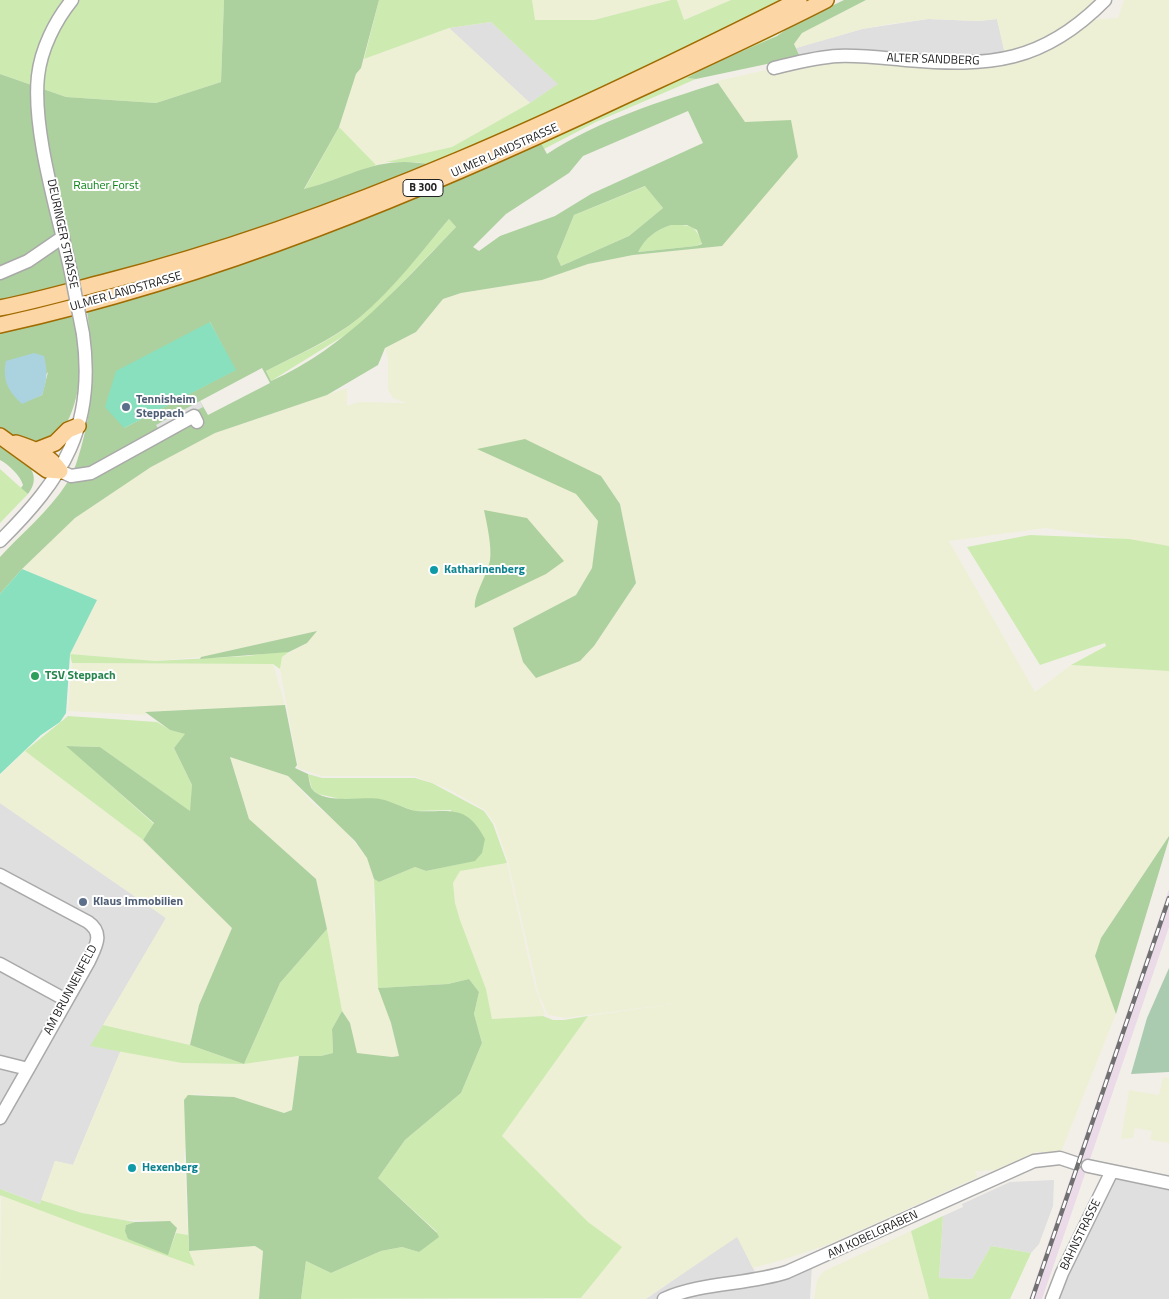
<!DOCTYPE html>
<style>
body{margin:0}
canvas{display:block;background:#f2efe9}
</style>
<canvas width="1169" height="1299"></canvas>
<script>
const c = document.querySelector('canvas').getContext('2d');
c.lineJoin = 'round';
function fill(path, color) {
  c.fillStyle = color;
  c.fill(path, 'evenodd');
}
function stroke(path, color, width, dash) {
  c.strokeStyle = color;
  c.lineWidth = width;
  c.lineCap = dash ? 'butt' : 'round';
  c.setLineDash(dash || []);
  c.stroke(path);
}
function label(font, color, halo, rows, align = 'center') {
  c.font = font + ' "Titillium Web",sans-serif';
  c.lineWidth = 4;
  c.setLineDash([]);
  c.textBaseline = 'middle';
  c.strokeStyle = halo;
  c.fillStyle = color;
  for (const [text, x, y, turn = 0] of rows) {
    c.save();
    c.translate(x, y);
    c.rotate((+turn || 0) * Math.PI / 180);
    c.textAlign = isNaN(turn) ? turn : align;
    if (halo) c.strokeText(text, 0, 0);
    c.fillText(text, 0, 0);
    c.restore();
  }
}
fill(new Path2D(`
 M 928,19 L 979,21 L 997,19 L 1005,54 L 978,58 L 800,57 L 796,48 L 862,29 Z
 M 491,22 L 559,84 L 530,103 L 449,28 Z
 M 0,803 L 166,918 L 91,1046 L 121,1050 L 73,1165 L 55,1161 L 40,1204 L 3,1190 L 0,1197 Z
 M 1111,1173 L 1169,1183 L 1169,1299 L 1052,1299 Z
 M 1054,1180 L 1053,1206 L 1039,1244 L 1031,1253 L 991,1246 L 972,1279 L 939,1278 L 943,1216 L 963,1207 L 962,1204 L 1010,1182 Z
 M 737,1236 L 759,1280 L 812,1265 L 810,1299 L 646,1299 Z`), '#e0dfdf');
fill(new Path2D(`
 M 1169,889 L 1169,927 L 1086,1171 L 1042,1299 L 1029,1299 Z`), '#ebdbe8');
fill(new Path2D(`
 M 532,0 L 671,0 L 594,20 L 534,20 Z
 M 677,0 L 731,0 L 683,20 Z
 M 866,0 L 1102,0 L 1086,20 L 1118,18 L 1124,0 L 1169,0 L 1169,546 L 1045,528 L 949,541 L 1035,692 L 1071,665 L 1169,671 L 1169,836 L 1101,938 L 1106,986 L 1116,1014 L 1061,1152 L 1036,1152 L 995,1170 L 975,1171 L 978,1177 L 827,1245 L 782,1260 L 753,1268 L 737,1237 L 645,1299 L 581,1299 L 621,1247 L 588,1222 L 502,1136 L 588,1016 L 687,1002 L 565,1018 L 548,1015 L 539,995 L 508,862 L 495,824 L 485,810 L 448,789 L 414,776 L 322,776 L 298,768 L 280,669 L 282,657 L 307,643 L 316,631 L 201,657 L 155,661 L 70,654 L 97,600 L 22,569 L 75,518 L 151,467 L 215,433 L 347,388 L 347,406 L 359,402 L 406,403 L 393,398 L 388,390 L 388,359 L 385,348 L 416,332 L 443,299 L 461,293 L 542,280 L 588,264 L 633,255 L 722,246 L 745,123 L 717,81 L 820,58 L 1006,58 L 997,19 L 979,21 L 928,19 L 890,24 L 862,29 L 796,48 L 794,44 L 802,33 ZM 478,449 L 601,476 L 620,504 L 636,583 L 594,646 L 580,661 L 536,677 L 513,628 L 576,595 L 592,568 L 598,521 L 577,494 Z
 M 449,28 L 530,103 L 452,147 L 376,165 L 339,127 L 356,74 L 361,68 L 364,59 Z
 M 72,663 L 273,664 L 285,705 L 145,712 L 146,715 L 68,711 Z
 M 25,751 L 143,840 L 232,928 L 199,1005 L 190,1045 L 103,1025 L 166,918 L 0,803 L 0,775 Z
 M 230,756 L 288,776 L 312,802 L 343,828 L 367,858 L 374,877 L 373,908 L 391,1023 L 399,1056 L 392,1057 L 356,1053 L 350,1023 L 342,1011 L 316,879 L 249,819 Z
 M 507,863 L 535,987 L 545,1014 L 543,1016 L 492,1019 L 486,989 L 460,920 L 455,903 L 453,883 L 460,871 Z
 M 121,1050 L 182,1063 L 244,1064 L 299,1056 L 292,1110 L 284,1113 L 234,1097 L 194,1094 L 184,1156 L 188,1235 L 176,1233 L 176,1228 L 170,1221 L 124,1220 L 82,1213 L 41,1200 L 55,1161 L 73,1165 Z
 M 1163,1077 L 1169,1078 L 1169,1143 L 1150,1140 L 1152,1131 L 1135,1128 L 1133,1138 L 1121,1139 L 1129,1090 L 1159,1095 Z
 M 1,1195 L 194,1265 L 189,1251 L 255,1246 L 263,1251 L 259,1299 L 0,1299 Z
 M 911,1231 L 929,1299 L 814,1299 L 817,1280 L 824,1271 Z`), '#eef0d5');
fill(new Path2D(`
 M 0,0 L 224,0 L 221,82 L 156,103 L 66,97 L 0,74 Z
 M 379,0 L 532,0 L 535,20 L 594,20 L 671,0 L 677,0 L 684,20 L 731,0 L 785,0 L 591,93 L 432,165 L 416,162 L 386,162 L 452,147 L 530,103 L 558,84 L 491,22 L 449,28 L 364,59 Z
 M 792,25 C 760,48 721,58 688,78 L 696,79 L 596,122 L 544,149 L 541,143 Z
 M 339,127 L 376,165 L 304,190 Z
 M 646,186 L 663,208 L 629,236 L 561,266 L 557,257 L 574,215 Z
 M 449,219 L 456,227 L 370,316 L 350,332 L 271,381 L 266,371 C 297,355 332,341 359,318 C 393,289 421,252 449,219 Z
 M 671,225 C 690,225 695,224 702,243 L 696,246 L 637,252 C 645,238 656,230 671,225 Z
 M 0,469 L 28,494 L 0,523 Z
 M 1030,535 L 1129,539 L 1169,546 L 1169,671 L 1071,665 L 1106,646 L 1105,643 L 1040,665 L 967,547 Z
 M 275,652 L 289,652 L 282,657 L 280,669 L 273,664 L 72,663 L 70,654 L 155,661 L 248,656 Z
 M 68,716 L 157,722 L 170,730 L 186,734 L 174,748 L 192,785 L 191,812 L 100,747 L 67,746 L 154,824 L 143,840 L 25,751 Z
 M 308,774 L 322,778 L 415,778 L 432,783 L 484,811 L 493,824 L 507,863 L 460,871 L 453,883 L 455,903 L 460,920 L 486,989 L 492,1019 L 543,1016 L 553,1020 L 564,1020 L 588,1016 L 502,1136 L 588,1222 L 622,1247 L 581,1298 L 301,1299 L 306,1261 L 331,1273 L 381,1251 L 402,1247 L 419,1252 L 437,1232 L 378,1178 L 405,1140 L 461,1093 L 482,1043 L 474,1014 L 479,992 L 469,979 L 448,984 L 378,988 L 374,879 L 379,882 L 415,867 L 426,871 L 459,864 L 451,810 L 415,811 L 379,799 L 345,800 L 318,794 L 312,789 Z
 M 327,929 L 342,1011 L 332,1029 L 333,1053 L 321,1056 L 298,1056 L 244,1064 L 182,1063 L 90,1046 L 103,1025 L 190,1045 L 244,1064 L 280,983 Z
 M 0,1189 L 40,1204 L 41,1200 L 82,1213 L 135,1222 L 126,1225 L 168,1254 L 176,1233 L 188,1235 L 189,1251 L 195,1266 L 71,1222 L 0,1195 Z
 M 943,1216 L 939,1278 L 972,1279 L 991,1246 L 1031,1253 L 1010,1299 L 929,1299 L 911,1231 Z`), '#cdebb0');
fill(new Path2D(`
 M 224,0 L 379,0 L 361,68 L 356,74 L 339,127 L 304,189 C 353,177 377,154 432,165 L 283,221 L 199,250 L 80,282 L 77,267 L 64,269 L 67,286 L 0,300 L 0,74 L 66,97 L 156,103 L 221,82 Z
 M 844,0 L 866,0 L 802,33 L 794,44 L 800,57 L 696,79 L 687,78 L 706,67 L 777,36 L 792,25 Z
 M 718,83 L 745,122 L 791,120 L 798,157 L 722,246 L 633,255 L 588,264 L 542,280 L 461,293 L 443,299 L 416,332 L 385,348 L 378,365 L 327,395 L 215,433 L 151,467 L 75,518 L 22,569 L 0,594 L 0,557 C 22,533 50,510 67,483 C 75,471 78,458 82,444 C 95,399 93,357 87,311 C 243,267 394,210 541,143 L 547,154 C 599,120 659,102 718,83 ZM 688,111 L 703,143 L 591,194 L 555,216 L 500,236 L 479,251 L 473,247 L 506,214 L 569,173 L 583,156 ZM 645,186 L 663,208 L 629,236 L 561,266 L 557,257 L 574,215 ZM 449,219 L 456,227 C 400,285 346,348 271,381 L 266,371 C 297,355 332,340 359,318 C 393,290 421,252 449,219 ZM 671,225 L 687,225 L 697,230 L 702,244 L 696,246 L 638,252 C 645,238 656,230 671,225 ZM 210,322 L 235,370 L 124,428 ZM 262,368 L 270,383 L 208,415 L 200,401 Z
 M 72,314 C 76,332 80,350 80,368 C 80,391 69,444 39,443 C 25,443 12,435 0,427 L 0,331 ZM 48,372 L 42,395 L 22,403 Z
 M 525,439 L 601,476 L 620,504 L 636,583 L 594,646 L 580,661 L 536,678 L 523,662 L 513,628 L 576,595 L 592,568 L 598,521 L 576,494 L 477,449 Z
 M 0,446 L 31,469 C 36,478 34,486 28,494 L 21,488 L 23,485 C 20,475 9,465 0,460 Z
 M 484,510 L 527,518 L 564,561 L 546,574 L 475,608 C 473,596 487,576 490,560 C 492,547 487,524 484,510 Z
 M 317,631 L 307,643 L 289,652 L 200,659 L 201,657 Z
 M 285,705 L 297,765 L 295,768 L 308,774 C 309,779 310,786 312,789 C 324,805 364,796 380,799 C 392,801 404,809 416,811 C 448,813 466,802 485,839 L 482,853 L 475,861 L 426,871 L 415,867 L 379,882 L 374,879 L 367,858 L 355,841 L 288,776 L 230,757 L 249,819 L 316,879 L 327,929 L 280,983 L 244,1064 L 190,1045 L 199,1005 L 232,928 L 143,840 L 154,823 L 66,746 L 100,747 L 190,811 L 192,785 L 174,748 L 185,734 L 170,730 L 145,712 Z
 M 1169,836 L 1169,839 L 1116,1014 L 1095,956 L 1101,938 Z
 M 469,979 L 479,992 L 474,1014 L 482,1043 L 461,1093 L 405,1140 L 378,1178 L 437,1233 L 439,1237 L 419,1252 L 402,1247 L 381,1251 L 331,1273 L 306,1261 L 301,1299 L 259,1299 L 263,1251 L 255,1246 L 189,1251 L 184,1100 L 188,1095 L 234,1097 L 284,1113 L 292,1110 L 299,1056 L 321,1056 L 333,1053 L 332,1029 L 342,1011 L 350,1023 L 357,1053 L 392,1057 L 399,1056 L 391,1023 L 378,988 L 448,984 Z
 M 170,1221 L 177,1228 L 168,1255 L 128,1239 L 125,1231 L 126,1225 L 135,1222 Z`), '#add19e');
fill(new Path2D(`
 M 1169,968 L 1169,1072 L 1131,1074 L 1147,1018 Z`), '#aacbaf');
fill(new Path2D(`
 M 210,322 L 236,370 L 124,428 L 105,407 L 116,371 Z
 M 22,569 L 97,600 L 70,654 L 66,713 L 60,722 L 41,735 L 0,774 L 0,594 Z`), '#88e0be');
fill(new Path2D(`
 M 200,401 L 203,407 L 159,430 L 156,425 Z`), '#e2e2e2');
fill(new Path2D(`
 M 34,353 L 44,356 C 48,372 47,380 42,395 L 22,404 C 8,391 2,380 6,361 Z`), '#aad3df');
const minor = new Path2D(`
 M 774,68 C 795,63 816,57 838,56 C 860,55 884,58 906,60 C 990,67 1043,63 1105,0
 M 70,268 C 58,214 32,130 38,76 C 41,49 55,21 72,0
 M 0,273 L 28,261 L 63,237
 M 60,471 L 71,476 L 91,473 L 194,416 L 197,422
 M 0,541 C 63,479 96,426 83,334
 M 0,875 L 88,922 C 104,933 96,946 89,961 L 28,1069
 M 0,964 L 66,1000
 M 0,1062 L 28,1069 L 0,1118
 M 1088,1166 L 1169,1183
 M 664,1299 C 702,1282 747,1285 787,1272 L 1034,1161 L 1060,1158 L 1075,1163
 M 1052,1299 L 1062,1273 L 1111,1173`);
const major = new Path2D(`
 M 0,308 C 35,301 70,291 105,282 C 347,220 576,112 799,0
 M 0,325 C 216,277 421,192 620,98 C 689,66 758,35 826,0
 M 0,436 L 47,470 L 60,471
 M 16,443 C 35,449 49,455 60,471
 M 37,450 L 55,443 L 68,430 L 78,426`);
stroke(minor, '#a9a9a9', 15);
stroke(major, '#a06b00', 18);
stroke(minor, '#fff', 12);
stroke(major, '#fcd6a4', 15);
const rail = new Path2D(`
 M 1032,1299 L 1169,898`);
stroke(rail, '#707070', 4.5);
stroke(rail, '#fff', 2.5, [8]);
const minorBridge = new Path2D(`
 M 70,268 L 83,334`);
stroke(minorBridge, '#a9a9a9', 15, []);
stroke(minorBridge, '#fff', 12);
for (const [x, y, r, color] of [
 [126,407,5,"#5c6f8a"],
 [434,570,5,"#0f9aa8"],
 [35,676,5,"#2e9e5b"],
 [83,902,5,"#5c6f8a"],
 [132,1168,5,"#0f9aa8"]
]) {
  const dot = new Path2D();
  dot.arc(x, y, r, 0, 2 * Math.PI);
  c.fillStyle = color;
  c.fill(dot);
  stroke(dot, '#fff', 2);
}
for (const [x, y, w] of [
 [423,188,40]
]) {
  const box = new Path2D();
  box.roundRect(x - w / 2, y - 8.5, w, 17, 4);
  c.fillStyle = '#fff';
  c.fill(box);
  stroke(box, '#222', 1);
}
label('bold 11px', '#222', null, [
 ["B 300",423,188]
]);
label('12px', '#222', '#fff', [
 ["ALTER SANDBERG",933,60,2],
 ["ULMER LANDSTRASSE",505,151,-24],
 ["DEURINGER STRASSE",62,234,78],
 ["ULMER LANDSTRASSE",126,292,-16],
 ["AM BRUNNENFELD",71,990,-62],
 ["AM KOBELGRABEN",873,1235,-25],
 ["BAHNSTRASSE",1081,1235,-64]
]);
label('12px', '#0c8416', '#fff', [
 ["Rauher Forst",106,186]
]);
label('bold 12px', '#4e5e75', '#fff', [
 ["Tennisheim",136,400],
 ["Steppach",136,414],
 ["Klaus Immobilien",93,902]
], 'left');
label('bold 12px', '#0d838f', '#fff', [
 ["Katharinenberg",444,570],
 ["Hexenberg",142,1168]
], 'left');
label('bold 12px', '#27864d', '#fff', [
 ["TSV Steppach",45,676]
], 'left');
</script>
